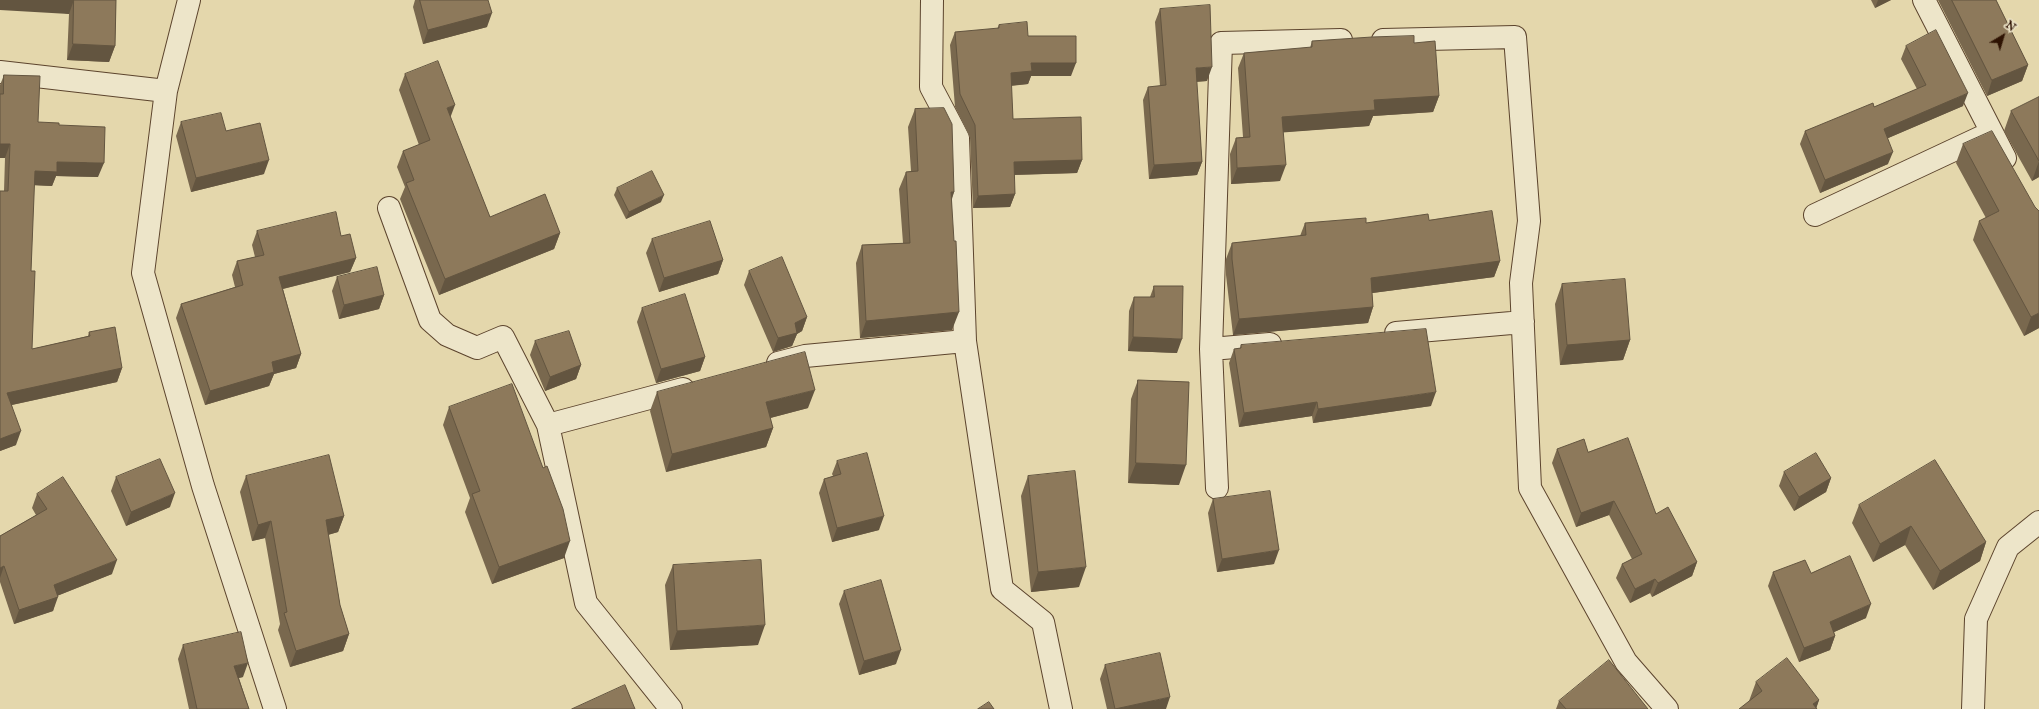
<!DOCTYPE html>
<style>
body{margin:0}
#map{position:relative;width:2039px;height:709px;overflow:hidden;background:#e4d7ac;font-family:"IM FELL Great Primer",serif}
canvas{display:block}
.north{position:absolute;left:1983px;top:16px;width:40px;height:40px;-webkit-text-stroke:3px #ede5c9;paint-order:stroke;rotate:38deg;font-size:11px;font-weight:700;line-height:16px;text-align:center;color:#2e1303}
.north::after{content:'';display:block;margin:auto;width:14px;height:18px;background:#2e1303;clip-path:polygon(50% 0,100% 100%,50% 72%,0 100%)}
</style>
<div id="map">
<canvas width="2039" height="709"></canvas>
<div class="north">N</div>
</div>
<script>
const c = document.querySelector('canvas').getContext('2d');
c.lineJoin = 'round';
function stroke(path, color, width, dash) {
  c.strokeStyle = color;
  c.lineWidth = width;
  c.lineCap = dash ? 'butt' : 'round';
  c.setLineDash(dash || []);
  c.stroke(path);
}
function fill(path, color) {
  c.fillStyle = color;
  c.fill(path, 'evenodd');
}
const minor = new Path2D(`
 M 189,0 L 166,91 L 143,273 L 203,486 L 275,709
 M 1924,0 L 2005,158
 M 1383,40 L 1515,37 L 1529,221 L 1521,283 L 1530,488 L 1626,662 L 1667,709
 M 0,72 L 166,91
 M 389,208 L 430,320 L 447,335 L 477,348 L 503,337 L 548,425
 M 1815,215 L 1990,133
 M 1396,333 L 1523,322
 M 965,341 L 1002,589 L 1043,622 L 1061,709
 M 1211,349 L 1270,344
 M 778,363 L 805,356 L 965,341 L 958,138 L 931,87 L 932,0
 M 1217,488 L 1211,349 L 1221,43 L 1341,40
 M 671,709 L 586,603 L 548,425 L 683,389
 M 1973,709 L 1976,619 L 2008,547 L 2039,522`);
stroke(minor, '#5c442d', 24);
stroke(minor, '#ede5c9', 22);
fill(new Path2D(`
 M 0,0 L 116,0 L 115,46 L 109,62 L 67,60 L 69,14 Z
 M 415,0 L 488,0 L 487,27 L 423,44 L 413,7 Z
 M 1871,0 L 1891,0 L 1875,8 Z
 M 1938,0 L 1996,0 L 2028,65 L 2022,81 L 1987,96 Z
 M 1160,9 L 1207,81 L 1196,82 L 1202,162 L 1197,175 L 1149,179 L 1143,100 L 1148,87 L 1160,86 L 1155,22 Z
 M 999,25 L 1028,36 L 1071,76 L 1031,76 L 1028,84 L 1011,86 L 1013,119 L 1082,160 L 1077,173 L 1014,175 L 1015,194 L 1010,207 L 973,208 L 970,138 L 955,107 L 950,45 L 955,32 L 997,29 Z
 M 1312,41 L 1414,43 L 1439,96 L 1433,112 L 1373,116 L 1369,126 L 1283,132 L 1280,181 L 1231,184 L 1230,154 L 1236,138 L 1243,137 L 1238,68 L 1244,53 L 1310,48 Z
 M 1906,46 L 1963,106 L 1888,138 L 1888,164 L 1820,193 L 1800,144 L 1805,131 L 1874,107 L 1917,89 L 1901,59 Z
 M 405,74 L 450,117 L 490,217 L 560,233 L 554,249 L 439,295 L 400,199 L 405,187 L 397,167 L 403,151 L 419,145 L 399,90 Z
 M 4,75 L 38,122 L 59,125 L 98,177 L 56,176 L 52,186 L 34,185 L 31,271 L 32,349 L 88,336 L 89,332 L 122,368 L 117,382 L 12,405 L 16,445 L 0,451 L 4,191 L 5,158 L 0,158 L 0,85 Z
 M 2039,97 L 2039,177 L 2032,181 L 2004,131 L 2011,111 Z
 M 915,109 L 954,192 L 952,199 L 952,330 L 860,338 L 856,263 L 862,245 L 903,243 L 899,189 L 906,172 L 911,171 L 908,127 Z
 M 181,122 L 226,131 L 264,174 L 191,192 L 176,136 Z
 M 1963,144 L 2035,207 L 2039,328 L 2024,336 L 1973,240 L 1979,221 L 1986,218 L 1956,163 Z
 M 617,188 L 661,202 L 626,219 L 614,195 Z
 M 1429,220 L 1500,261 L 1494,277 L 1372,293 L 1373,307 L 1368,323 L 1233,335 L 1226,275 L 1226,259 L 1232,243 L 1300,236 L 1305,223 L 1366,223 Z
 M 257,231 L 341,236 L 356,258 L 350,272 L 283,289 L 301,354 L 296,368 L 274,374 L 269,386 L 205,405 L 176,318 L 181,304 L 235,287 L 232,275 L 237,261 L 255,257 L 252,245 Z
 M 652,239 L 723,260 L 718,274 L 659,292 L 646,253 Z
 M 749,271 L 807,317 L 802,331 L 797,334 L 792,346 L 773,352 L 744,285 Z
 M 337,277 L 384,295 L 379,309 L 339,319 L 332,291 Z
 M 1562,284 L 1630,340 L 1623,360 L 1560,365 L 1555,304 Z
 M 1154,286 L 1177,353 L 1128,351 L 1129,311 L 1134,297 L 1150,297 Z
 M 642,308 L 705,357 L 700,371 L 656,383 L 637,322 Z
 M 535,341 L 581,365 L 576,379 L 545,391 L 530,355 Z
 M 1241,345 L 1431,406 L 1313,423 L 1312,416 L 1239,427 L 1229,363 L 1234,349 L 1240,348 Z
 M 1138,380 L 1179,485 L 1128,483 L 1131,399 Z
 M 657,392 L 808,408 L 770,418 L 773,428 L 766,447 L 666,472 L 650,411 Z
 M 449,407 L 543,468 L 564,558 L 492,584 L 465,512 L 470,498 L 443,425 Z
 M 1557,449 L 1588,452 L 1656,514 L 1697,562 L 1692,576 L 1652,597 L 1650,593 L 1630,603 L 1616,578 L 1622,564 L 1632,559 L 1609,515 L 1576,527 L 1552,463 Z
 M 837,461 L 879,530 L 832,542 L 819,493 L 824,479 L 833,476 L 832,474 Z
 M 1784,472 L 1831,478 L 1826,492 L 1794,511 L 1779,486 Z
 M 246,476 L 344,516 L 338,532 L 328,535 L 340,605 L 349,634 L 343,651 L 290,667 L 278,630 L 280,624 L 265,538 L 252,541 L 240,492 Z
 M 1028,476 L 1079,587 L 1031,592 L 1021,496 Z
 M 116,477 L 170,507 L 126,526 L 111,491 Z
 M 37,494 L 112,574 L 57,596 L 53,611 L 14,624 L 0,582 L 0,536 L 36,515 L 32,508 Z
 M 1213,499 L 1274,564 L 1217,572 L 1208,513 Z
 M 1859,505 L 1986,542 L 1980,561 L 1933,590 L 1905,545 L 1873,562 L 1852,523 Z
 M 673,565 L 758,645 L 670,650 L 665,585 Z
 M 1773,572 L 1811,573 L 1866,618 L 1834,632 L 1835,636 L 1830,650 L 1799,662 L 1768,586 Z
 M 844,591 L 896,664 L 859,675 L 839,604 Z
 M 183,645 L 243,677 L 239,678 L 249,709 L 189,709 L 178,659 Z
 M 1105,665 L 1166,709 L 1107,709 L 1100,679 Z
 M 1756,682 L 1819,700 L 1816,708 L 1749,701 Z
 M 1559,701 L 1648,709 L 1556,709 Z`), '#79684e');
fill(new Path2D(`
 M 0,0 L 74,0 L 69,14 L 0,10 Z
 M 1878,0 L 1891,0 L 1875,8 Z
 M 492,13 L 487,27 L 423,44 L 428,30 Z
 M 73,44 L 115,46 L 109,62 L 67,60 Z
 M 1031,63 L 1076,63 L 1071,76 L 1031,76 L 1028,84 L 1006,86 L 1011,73 Z
 M 2028,65 L 2022,81 L 1987,96 L 1992,80 Z
 M 1212,67 L 1207,81 L 1190,82 L 1196,68 Z
 M 1968,93 L 1963,106 L 1879,142 L 1884,129 Z
 M 1439,96 L 1433,112 L 1373,116 L 1369,126 L 1276,133 L 1282,117 L 1374,100 Z
 M 455,105 L 449,121 L 447,108 Z
 M 0,144 L 10,144 L 5,158 L 0,158 Z
 M 1893,152 L 1888,164 L 1820,193 L 1825,180 Z
 M 269,160 L 264,174 L 191,192 L 196,178 Z
 M 1082,160 L 1077,173 L 1009,175 L 1014,162 Z
 M 2039,161 L 2039,177 L 2032,181 Z
 M 57,162 L 104,163 L 98,177 L 56,176 L 52,186 L 30,185 L 35,171 Z
 M 1202,162 L 1197,175 L 1149,179 L 1154,165 Z
 M 1286,165 L 1280,181 L 1231,184 L 1237,168 Z
 M 951,192 L 954,192 L 948,209 Z
 M 1015,194 L 1010,207 L 973,208 L 978,196 Z
 M 664,195 L 661,202 L 626,219 L 629,212 Z
 M 560,233 L 554,249 L 439,295 L 445,279 Z
 M 356,258 L 350,272 L 274,291 L 279,277 Z
 M 723,260 L 718,274 L 659,292 L 664,278 Z
 M 1500,261 L 1494,277 L 1365,294 L 1371,278 Z
 M 384,295 L 379,309 L 339,319 L 344,305 Z
 M 1373,307 L 1368,323 L 1233,335 L 1239,319 Z
 M 959,312 L 952,330 L 860,338 L 866,321 Z
 M 2039,313 L 2039,328 L 2024,336 L 2031,317 Z
 M 807,317 L 802,331 L 797,334 L 792,346 L 773,352 L 778,338 L 795,323 Z
 M 1133,337 L 1182,339 L 1177,353 L 1128,351 Z
 M 1630,340 L 1623,360 L 1560,365 L 1567,345 Z
 M 301,354 L 296,368 L 274,374 L 269,386 L 205,405 L 210,391 L 272,362 Z
 M 705,357 L 700,371 L 656,383 L 661,369 Z
 M 581,365 L 576,379 L 545,391 L 550,377 Z
 M 122,368 L 117,382 L 2,407 L 7,393 Z
 M 815,390 L 808,408 L 759,421 L 766,402 Z
 M 1436,392 L 1431,406 L 1313,423 L 1318,409 Z
 M 1317,402 L 1312,416 L 1239,427 L 1244,413 Z
 M 773,428 L 766,447 L 666,472 L 672,454 Z
 M 21,431 L 16,445 L 0,451 L 0,439 Z
 M 1136,463 L 1186,465 L 1179,485 L 1128,483 Z
 M 1831,478 L 1826,492 L 1794,511 L 1799,497 Z
 M 175,493 L 170,507 L 126,526 L 131,512 Z
 M 1614,501 L 1609,515 L 1576,527 L 1581,513 Z
 M 344,516 L 338,532 L 320,537 L 326,520 Z
 M 884,516 L 879,530 L 832,542 L 837,528 Z
 M 271,521 L 265,538 L 252,541 L 258,525 Z
 M 1911,526 L 1905,545 L 1873,562 L 1880,544 Z
 M 570,541 L 564,558 L 492,584 L 499,567 Z
 M 1986,542 L 1980,561 L 1933,590 L 1940,571 Z
 M 1279,550 L 1274,564 L 1217,572 L 1222,559 Z
 M 117,560 L 112,574 L 49,599 L 54,585 Z
 M 1697,562 L 1692,576 L 1652,597 L 1658,583 Z
 M 4,566 L 0,578 L 0,568 Z
 M 1086,567 L 1079,587 L 1031,592 L 1038,572 Z
 M 1655,579 L 1650,593 L 1630,603 L 1635,589 Z
 M 58,597 L 53,611 L 14,624 L 19,610 Z
 M 1871,604 L 1866,618 L 1825,636 L 1830,622 Z
 M 765,625 L 758,645 L 670,650 L 677,631 Z
 M 349,634 L 343,651 L 290,667 L 296,651 Z
 M 1835,636 L 1830,650 L 1799,662 L 1804,648 Z
 M 901,650 L 896,664 L 859,675 L 864,661 Z
 M 248,663 L 243,677 L 229,680 L 234,666 Z
 M 1170,697 L 1166,709 L 1116,709 Z
 M 1819,700 L 1816,709 L 1813,704 Z`), '#635540');
const building = new Path2D(`
 M 74,0 L 116,0 L 115,46 L 73,44 Z
 M 420,0 L 488,0 L 492,13 L 428,30 Z
 M 1952,0 L 1996,0 L 2028,65 L 1992,80 Z
 M 1210,5 L 1212,67 L 1196,68 L 1202,162 L 1154,165 L 1148,87 L 1166,85 L 1160,9 Z
 M 1027,22 L 1028,36 L 1076,36 L 1076,63 L 1031,63 L 1032,71 L 1011,73 L 1013,119 L 1081,117 L 1082,160 L 1014,162 L 1015,194 L 978,196 L 975,125 L 960,94 L 955,32 L 999,28 L 999,25 Z
 M 1936,30 L 1968,93 L 1884,129 L 1893,152 L 1825,180 L 1805,131 L 1873,103 L 1874,107 L 1926,85 L 1906,46 Z
 M 1414,36 L 1414,43 L 1435,41 L 1439,96 L 1374,100 L 1375,110 L 1282,117 L 1286,165 L 1237,168 L 1236,138 L 1250,137 L 1244,53 L 1312,47 L 1312,41 L 1372,37 Z
 M 438,61 L 455,105 L 447,108 L 490,217 L 545,194 L 560,233 L 445,279 L 406,183 L 414,180 L 403,151 L 430,140 L 405,74 Z
 M 4,75 L 40,76 L 38,122 L 59,123 L 59,125 L 105,127 L 104,163 L 57,162 L 57,172 L 35,171 L 31,271 L 35,271 L 32,349 L 90,336 L 89,332 L 115,327 L 122,368 L 7,393 L 21,431 L 0,439 L 0,191 L 8,191 L 10,144 L 0,144 L 0,94 L 3,94 Z
 M 2039,97 L 2039,161 L 2011,111 Z
 M 944,108 L 952,124 L 954,192 L 951,192 L 954,241 L 956,241 L 959,312 L 866,321 L 862,245 L 910,243 L 906,172 L 918,171 L 915,109 Z
 M 221,113 L 226,131 L 260,123 L 269,160 L 196,178 L 181,122 Z
 M 1992,131 L 2035,207 L 2039,211 L 2039,313 L 2031,317 L 1979,221 L 1999,211 L 1963,144 Z
 M 652,171 L 664,195 L 629,212 L 617,188 Z
 M 1492,211 L 1500,261 L 1371,278 L 1373,307 L 1239,319 L 1232,259 L 1232,243 L 1306,235 L 1305,223 L 1366,218 L 1366,223 L 1428,214 L 1429,220 Z
 M 336,212 L 341,236 L 350,234 L 356,258 L 279,277 L 301,354 L 272,362 L 274,372 L 210,391 L 181,304 L 243,285 L 237,261 L 264,255 L 257,231 Z
 M 710,221 L 723,260 L 664,278 L 652,239 Z
 M 782,257 L 807,317 L 795,323 L 797,333 L 778,338 L 749,271 Z
 M 377,267 L 384,295 L 344,305 L 337,277 Z
 M 1625,279 L 1630,340 L 1567,345 L 1562,284 Z
 M 1154,286 L 1183,286 L 1182,339 L 1133,337 L 1134,297 L 1154,297 Z
 M 685,294 L 705,357 L 661,369 L 642,308 Z
 M 1426,329 L 1436,392 L 1318,409 L 1317,402 L 1244,413 L 1234,349 L 1241,348 L 1241,345 Z
 M 569,331 L 581,365 L 550,377 L 535,341 Z
 M 805,352 L 815,390 L 766,402 L 773,428 L 672,454 L 657,392 Z
 M 1138,380 L 1189,382 L 1186,465 L 1136,463 Z
 M 512,384 L 543,468 L 547,466 L 563,509 L 570,541 L 499,567 L 472,494 L 480,491 L 449,407 Z
 M 1628,438 L 1656,514 L 1668,507 L 1697,562 L 1658,583 L 1655,579 L 1635,589 L 1622,564 L 1642,554 L 1614,501 L 1581,513 L 1557,449 L 1584,439 L 1588,452 Z
 M 867,453 L 884,516 L 837,528 L 824,479 L 841,474 L 837,461 Z
 M 1816,453 L 1831,478 L 1799,497 L 1784,472 Z
 M 329,455 L 344,516 L 326,520 L 340,605 L 349,634 L 296,651 L 284,613 L 287,612 L 271,521 L 258,525 L 246,476 Z
 M 160,459 L 175,493 L 131,512 L 116,477 Z
 M 1935,460 L 1986,542 L 1940,571 L 1911,526 L 1880,544 L 1859,505 Z
 M 1075,471 L 1086,567 L 1038,572 L 1028,476 Z
 M 63,477 L 117,560 L 54,585 L 58,597 L 19,610 L 4,566 L 0,568 L 0,536 L 47,509 L 37,494 Z
 M 1270,491 L 1279,550 L 1222,559 L 1213,499 Z
 M 1850,556 L 1871,604 L 1830,622 L 1835,636 L 1804,648 L 1773,572 L 1805,560 L 1811,573 Z
 M 761,560 L 765,625 L 677,631 L 673,565 Z
 M 881,580 L 901,650 L 864,661 L 844,591 Z
 M 241,632 L 248,663 L 234,666 L 249,709 L 197,709 L 183,645 Z
 M 1160,653 L 1170,697 L 1115,709 L 1105,665 Z
 M 1787,658 L 1819,700 L 1813,704 L 1817,709 L 1739,709 L 1762,691 L 1756,682 Z
 M 1609,660 L 1648,709 L 1566,709 L 1559,701 Z
 M 625,685 L 635,709 L 572,709 Z
 M 989,702 L 994,709 L 978,709 Z`);
fill(building, '#8d795b');
stroke(building, '#635540', 1);
</script>
